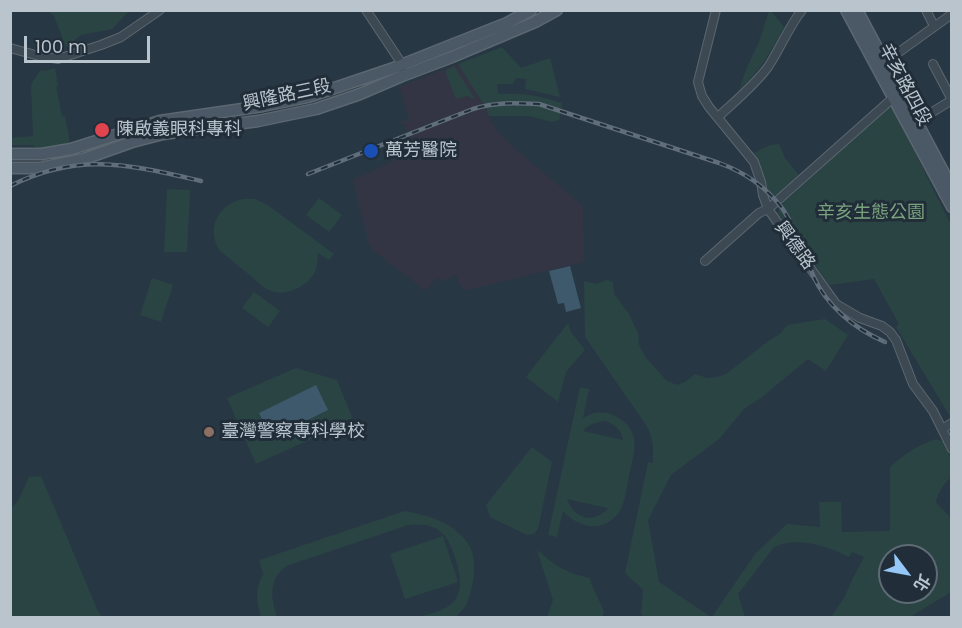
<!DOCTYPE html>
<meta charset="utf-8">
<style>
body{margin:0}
#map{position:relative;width:962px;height:628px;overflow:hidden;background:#283744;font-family:Poppins,"Noto Sans TC",sans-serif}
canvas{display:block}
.frame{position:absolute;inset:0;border:12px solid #bac4cd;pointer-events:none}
.north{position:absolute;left:878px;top:544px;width:60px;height:60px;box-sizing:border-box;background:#212e39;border:2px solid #5e6a74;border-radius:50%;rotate:122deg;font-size:16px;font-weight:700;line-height:24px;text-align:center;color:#bac4cd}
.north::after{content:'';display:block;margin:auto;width:21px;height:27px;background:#95c8f7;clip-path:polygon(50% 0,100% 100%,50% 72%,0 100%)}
.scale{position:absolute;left:24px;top:36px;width:126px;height:27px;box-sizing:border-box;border:3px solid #bac4cd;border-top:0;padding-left:8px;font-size:18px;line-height:21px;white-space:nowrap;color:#bac4cd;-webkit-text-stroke:4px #212e39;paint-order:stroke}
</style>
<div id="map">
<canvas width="962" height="628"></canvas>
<div class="frame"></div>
<div class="north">北</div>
<div class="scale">100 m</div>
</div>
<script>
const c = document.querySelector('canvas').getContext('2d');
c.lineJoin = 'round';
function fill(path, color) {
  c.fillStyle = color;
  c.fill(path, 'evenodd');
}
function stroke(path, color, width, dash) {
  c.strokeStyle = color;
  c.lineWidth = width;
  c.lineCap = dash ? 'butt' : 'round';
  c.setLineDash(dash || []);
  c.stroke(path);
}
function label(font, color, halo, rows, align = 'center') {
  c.font = font + ' Poppins,"Noto Sans TC",sans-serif';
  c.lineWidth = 6;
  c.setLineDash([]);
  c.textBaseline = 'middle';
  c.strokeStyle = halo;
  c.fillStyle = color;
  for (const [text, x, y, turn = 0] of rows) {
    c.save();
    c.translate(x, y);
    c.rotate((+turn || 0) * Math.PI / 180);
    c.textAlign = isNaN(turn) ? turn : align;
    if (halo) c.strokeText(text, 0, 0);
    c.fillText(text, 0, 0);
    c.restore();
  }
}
fill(new Path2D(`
 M 458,64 L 486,108 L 490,120 L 504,139 L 583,206 L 584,262 L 466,290 L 462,289 L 456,275 L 442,281 L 437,277 L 426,291 L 373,250 L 369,244 L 353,180 L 414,151 L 405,125 L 398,121 L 410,121 L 399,87 Z`), '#343544');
fill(new Path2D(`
 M 48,11 L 129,11 L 112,29 L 81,35 L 66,47 L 54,16 Z
 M 769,11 L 771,11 L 784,27 C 772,51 759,72 739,90 L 748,65 L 759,42 Z
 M 502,47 L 521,68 L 550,58 L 560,97 L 525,89 L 526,79 L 516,78 L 513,84 L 497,84 L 498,94 C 521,92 540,96 562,103 L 559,120 L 552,122 L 530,116 L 489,116 L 486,108 L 458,64 Z
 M 454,66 L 475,99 L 467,96 L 456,99 L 446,73 L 446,70 Z
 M 55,68 L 58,86 L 56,87 L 62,116 L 65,116 L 70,143 L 38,149 L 33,145 L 11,145 L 11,138 L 33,136 L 31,87 L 33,81 L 41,70 L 45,71 Z
 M 889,107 L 893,108 L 951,225 L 951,418 L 896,327 L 899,324 L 874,279 L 829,285 L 778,213 L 779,207 Z
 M 779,144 L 785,158 L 799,175 L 779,194 L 774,196 L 766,188 L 765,178 L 754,153 L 770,145 Z
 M 167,189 L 190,190 L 187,252 L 164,252 Z
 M 319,198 L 342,215 L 329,232 L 306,215 Z
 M 244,199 L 255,199 L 269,206 L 334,254 L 329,260 L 318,253 C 318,267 315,277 303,285 C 293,292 278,296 267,289 C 262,287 257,281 252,277 C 241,268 230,259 219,250 C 206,227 219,203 244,199 Z
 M 152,278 L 173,285 L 161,322 L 140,315 Z
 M 607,280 L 613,282 L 614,294 L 629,314 L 638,333 L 639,345 L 646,358 L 666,380 L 677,385 L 685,382 L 695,374 L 707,378 L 717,377 L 726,374 L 767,342 L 781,333 L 787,325 L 825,319 L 848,335 L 826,371 L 808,359 L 762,397 L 745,408 L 719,439 L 671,475 L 648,520 L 659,582 L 711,617 L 645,617 L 641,614 L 643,590 L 625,573 L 648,462 L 653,463 C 653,448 654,439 646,425 L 585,337 L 584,281 L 597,284 Z
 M 254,292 L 280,311 L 268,327 L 242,308 Z
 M 568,323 L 571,332 L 585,350 L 566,372 L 558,402 L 526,377 Z
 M 296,368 L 337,380 L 353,420 L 256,464 L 227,398 Z
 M 580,387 L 589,389 L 583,418 C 586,417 588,415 591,414 C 609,408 631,421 634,439 C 636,451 631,465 629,476 C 626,488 626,502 619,512 C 604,534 578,528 563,511 L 557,537 L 548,535 ZM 606,421 C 615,425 621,429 623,440 L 583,431 C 588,424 597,422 606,421 ZM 567,499 L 607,508 L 608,509 C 593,524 574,519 567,499 Z
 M 936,439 L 944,442 C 951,454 951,464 951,477 C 943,485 939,491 936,501 L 937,504 L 951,518 L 951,592 L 910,617 L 831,617 L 844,598 L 853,578 L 864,557 L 852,552 L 849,557 C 827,546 798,536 774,547 L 738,594 L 745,617 L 712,617 L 755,554 L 787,524 L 820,527 L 819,502 L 841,502 L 842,532 L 890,531 L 890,467 C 906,453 916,446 936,439 ZM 890,556 L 926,556 L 926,592 L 890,592 Z
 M 532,447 L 552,462 L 538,529 L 534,534 L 527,535 L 490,517 L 486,505 Z
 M 41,476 L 97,609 L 102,617 L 11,617 L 11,508 L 18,501 L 29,477 Z
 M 405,511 C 419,514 434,517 446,524 C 455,528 465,538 470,547 C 478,561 473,593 465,607 C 462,610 459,614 456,617 L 417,617 C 430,614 446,611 455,600 C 457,596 460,591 460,587 C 462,574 452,543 443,534 C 435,525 419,523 408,525 L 286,566 C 268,580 271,598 277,617 L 261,617 C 256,602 255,586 264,573 L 263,573 L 259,560 Z
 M 443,536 L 458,582 L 405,599 L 390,554 Z
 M 537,550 C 557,567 564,572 590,578 L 592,586 L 604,611 L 602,617 L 547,617 L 553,600 Z`), '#2a4444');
fill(new Path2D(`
 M 570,266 L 581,308 L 566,312 L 564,303 L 558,304 L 549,271 Z
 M 316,385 L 328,410 L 271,438 L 259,413 Z`), '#3e586c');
const street = new Path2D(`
 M 366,10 L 402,64 L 402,68
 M 716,10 L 698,82 L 702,96 L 709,107 L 754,162 L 761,182 L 763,195 L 768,209 L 836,304 L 860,318 L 882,326 L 890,332 L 896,340 L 913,384 L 933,411 L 952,449
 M 926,10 L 934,26
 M 10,48 L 39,56 L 58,59 L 101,45 L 121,37 L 160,10
 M 933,64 L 952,100
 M 881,65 L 952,14
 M 718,117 C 735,101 754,86 768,67 C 780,49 788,28 802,10
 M 916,122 L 952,100
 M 705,261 L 759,213 L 768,209 L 893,98
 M 942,429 L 952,423`);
const secondary = new Path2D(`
 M 846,10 L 952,207
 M 857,10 L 952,188
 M 10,154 L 42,154 L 71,149 L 160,121 L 263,106 L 308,97 L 391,69 L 507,23 L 531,10
 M 10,168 L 40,168 L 84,159 L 132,142 L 163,134 L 258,121 L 316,109 L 360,94 L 402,76 L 452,57 L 535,22 L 557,10`);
stroke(street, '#5b6771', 10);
stroke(secondary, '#5b6771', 13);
stroke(street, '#3c4953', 8);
stroke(secondary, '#4b5966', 10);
const rail = new Path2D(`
 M 308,174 L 473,109 C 495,102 516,103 539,104 L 719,163 C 744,172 766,187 782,208 C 796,228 803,253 813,275 C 826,306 855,329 885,342
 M 10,186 C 80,151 130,165 201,181`);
stroke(rail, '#5f6e7a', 4.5);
stroke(rail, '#212e39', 2, [7]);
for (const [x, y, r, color] of [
 [102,130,8,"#e0444e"],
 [371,151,8,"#1a4fb4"],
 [209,432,6,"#8d6e63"]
]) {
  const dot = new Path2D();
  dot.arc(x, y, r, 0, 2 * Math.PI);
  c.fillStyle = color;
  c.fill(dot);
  stroke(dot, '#212e39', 2);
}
label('18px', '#bac4cd', '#212e39', [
 ["辛亥路四段",904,85,62],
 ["興隆路三段",287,96,-12],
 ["興德路",794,246,54]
]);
label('18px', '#bac4cd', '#212e39', [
 ["陳啟義眼科專科",116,130],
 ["萬芳醫院",385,151],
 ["臺灣警察專科學校",221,432]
], 'left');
label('18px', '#79a27d', '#212e39', [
 ["辛亥生態公園",871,213]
]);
</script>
